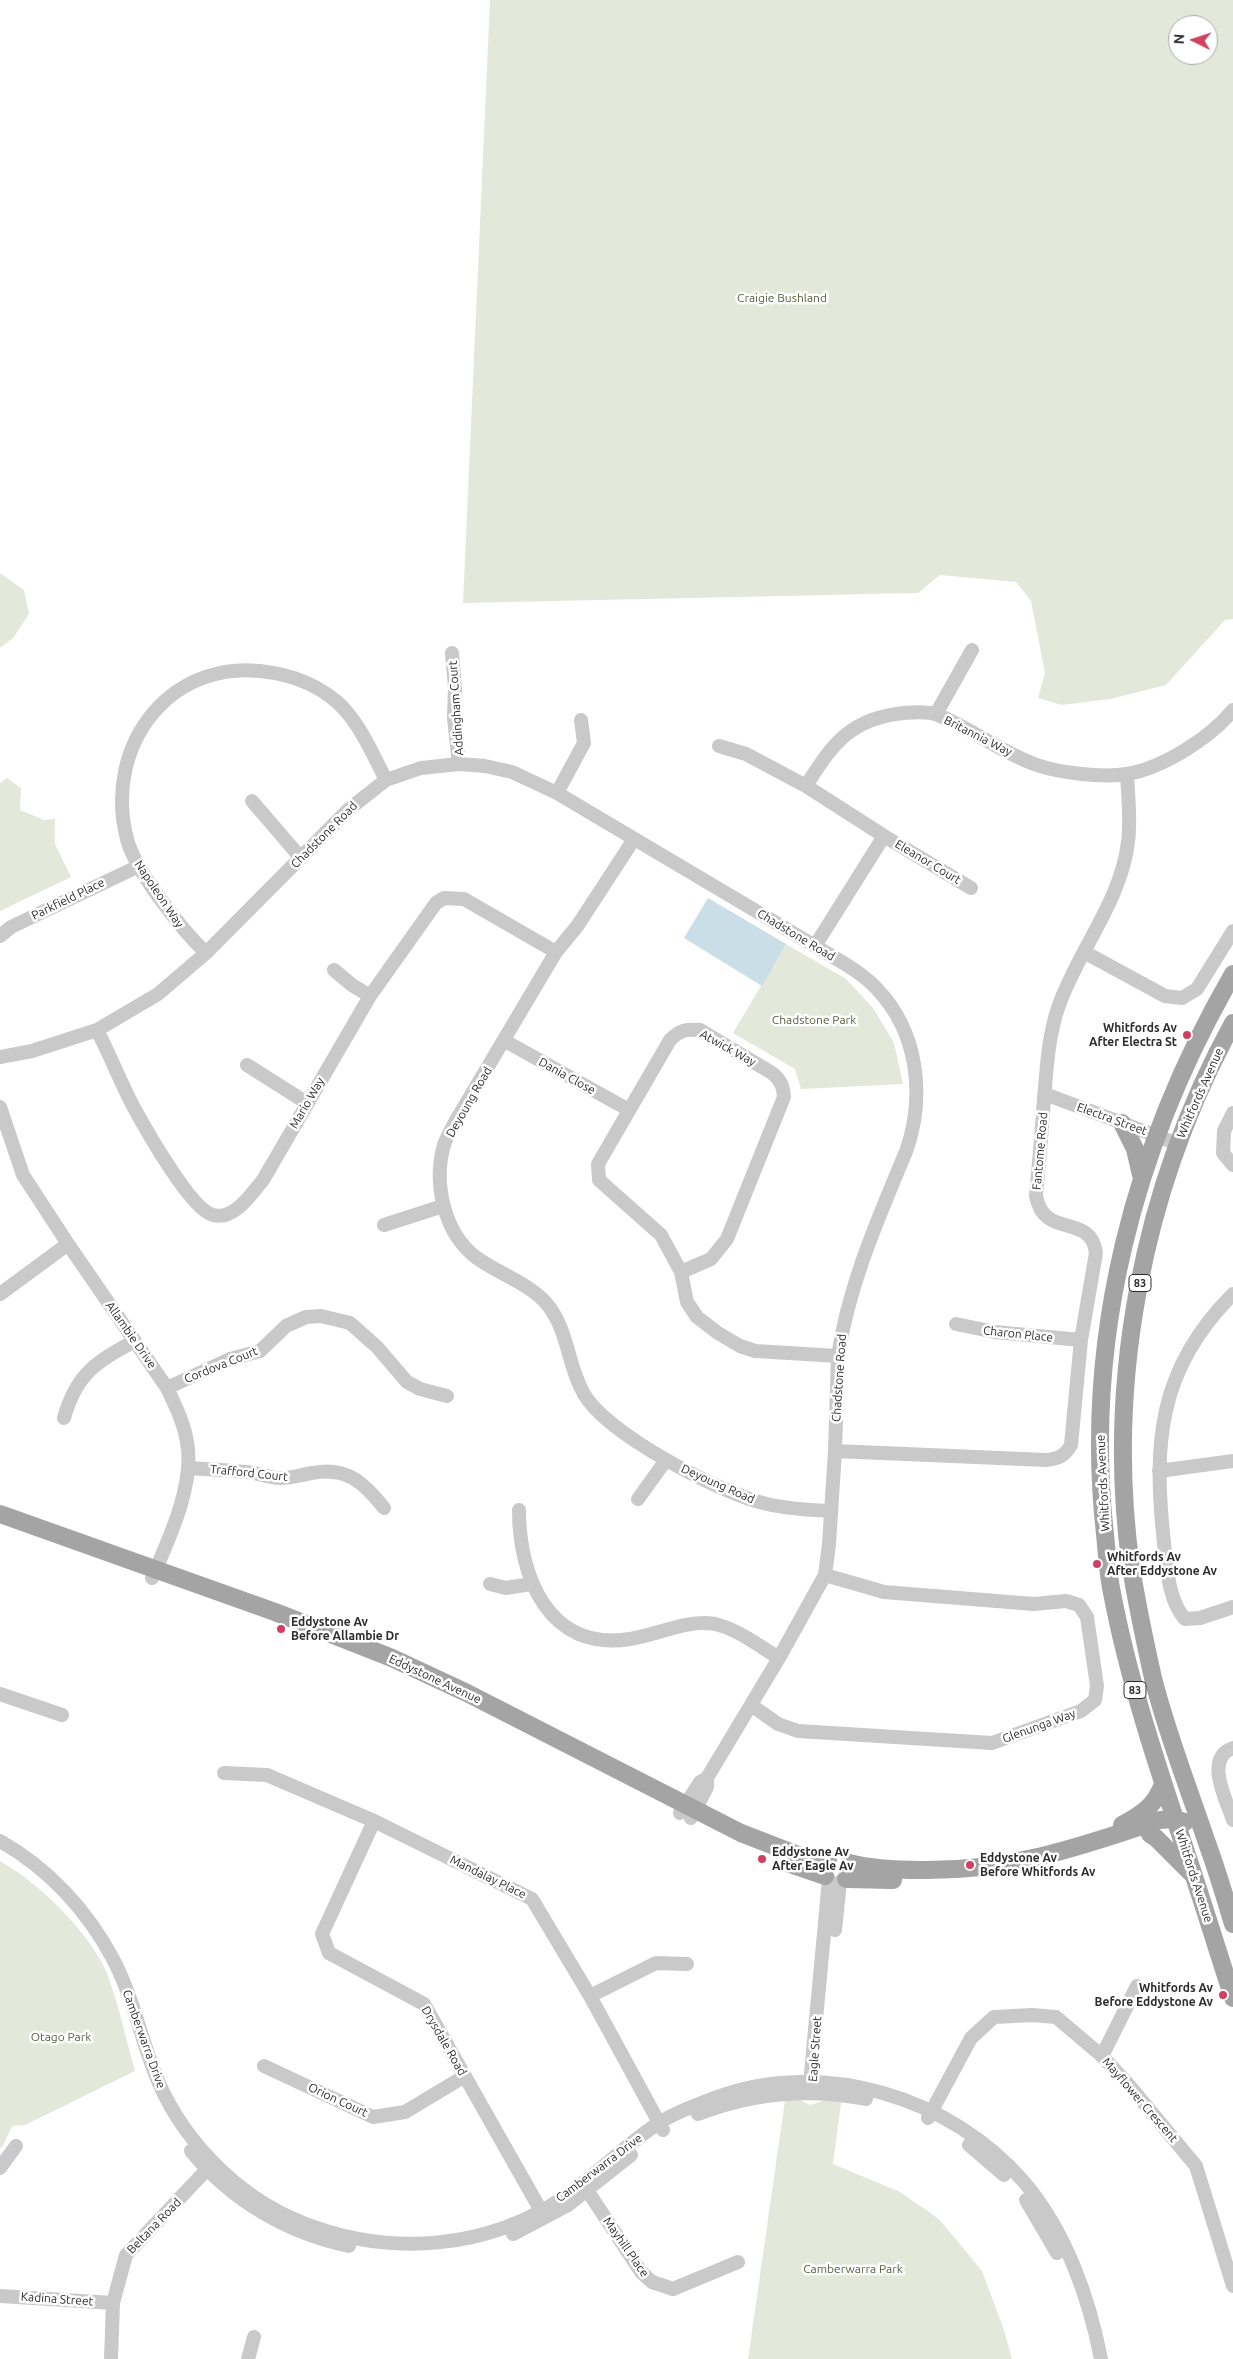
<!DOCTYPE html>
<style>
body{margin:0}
#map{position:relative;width:1233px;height:2359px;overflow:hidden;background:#fff;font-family:Ubuntu,sans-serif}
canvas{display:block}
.north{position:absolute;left:1168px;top:15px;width:50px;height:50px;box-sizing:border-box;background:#fff;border:1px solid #ababab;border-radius:50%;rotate:274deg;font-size:14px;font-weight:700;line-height:20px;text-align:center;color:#2c2c2c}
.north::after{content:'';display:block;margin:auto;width:18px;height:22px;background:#cf425f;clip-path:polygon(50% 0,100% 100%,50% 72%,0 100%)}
</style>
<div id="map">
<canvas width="1233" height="2359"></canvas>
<div class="north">N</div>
</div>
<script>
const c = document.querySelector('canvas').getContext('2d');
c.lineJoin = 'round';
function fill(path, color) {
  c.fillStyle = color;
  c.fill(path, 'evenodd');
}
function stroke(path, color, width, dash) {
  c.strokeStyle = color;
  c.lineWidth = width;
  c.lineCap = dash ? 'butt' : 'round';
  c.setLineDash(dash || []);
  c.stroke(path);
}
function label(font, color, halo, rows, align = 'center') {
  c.font = font + ' Ubuntu,sans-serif';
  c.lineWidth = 5;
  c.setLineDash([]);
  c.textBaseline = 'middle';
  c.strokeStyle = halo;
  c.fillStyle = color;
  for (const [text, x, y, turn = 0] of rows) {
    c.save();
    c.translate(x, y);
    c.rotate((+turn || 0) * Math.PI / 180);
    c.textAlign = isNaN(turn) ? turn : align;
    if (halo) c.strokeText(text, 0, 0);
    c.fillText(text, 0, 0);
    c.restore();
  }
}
fill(new Path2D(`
 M 490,0 L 1233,0 L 1233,619 L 1225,620 L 1166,685 L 1110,699 L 1062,705 L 1038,698 L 1045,673 L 1031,601 L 1016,582 L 940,575 L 918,593 L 463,603 ZM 1178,25 L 1208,25 L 1208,55 L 1178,55 Z
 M 0,573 L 24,590 L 29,614 L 13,638 L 0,648 Z
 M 7,778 L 21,788 L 20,810 L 44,820 L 55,819 L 55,844 L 71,877 L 0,911 L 0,783 Z
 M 786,944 L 846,979 L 873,1008 L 894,1043 L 903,1084 L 801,1089 L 795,1069 L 733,1033 Z
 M 0,1861 C 39,1883 91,1933 108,1976 C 119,2006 126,2039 135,2071 L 25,2125 L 12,2126 L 2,2148 L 0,2147 Z
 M 786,2093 L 810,2105 L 842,2095 L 833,2164 L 900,2192 L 939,2219 L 982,2271 L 1004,2330 L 1012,2359 L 748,2359 Z`), '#e4e8db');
fill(new Path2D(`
 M 708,898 L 786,944 L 762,986 L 684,938 Z`), '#c9dee6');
stroke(new Path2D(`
 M 452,653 L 455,688 L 454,718 L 459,764
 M 936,714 L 972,650
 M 719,746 L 746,754 L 806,786
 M 557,793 L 584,743 L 581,720
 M 252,801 L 301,858
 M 884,836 L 971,888
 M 634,839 L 578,925 L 556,952 L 458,1117 C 453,1126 447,1136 444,1145 C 433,1183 444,1234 477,1258 C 499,1274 529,1283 547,1304 C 569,1331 567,1365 584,1394 C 607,1434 721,1494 767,1504 C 788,1509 809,1510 830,1511
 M 0,936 L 11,927 L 139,866
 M 815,946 L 884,836 L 806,786 C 832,744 851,718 904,713 C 914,712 929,711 938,715 C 972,729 1002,753 1037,765 C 1060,773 1102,778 1127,774 C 1163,768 1210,738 1233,710
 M 1084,952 L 1165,996 L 1182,998 L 1197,989 L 1233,931
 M 206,953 C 182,930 135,871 127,839 C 102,743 174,653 274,673 C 296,677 318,686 336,701 C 359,721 372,753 386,780
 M 334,970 L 352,985 L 370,996
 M 97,1030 C 110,1055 120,1081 133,1106 C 145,1128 191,1210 213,1215 C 234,1221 251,1194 263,1180 L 370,996 L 436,903 L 444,898 L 464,899 L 556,952
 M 505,1041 L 629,1110
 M 0,1057 L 32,1051 L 97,1030 L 158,994 L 206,953 L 349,809 L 386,780 L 421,768 L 459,764 L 485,766 L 512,772 L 557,793 L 815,946 C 836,959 861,971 878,990 C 918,1033 925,1095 907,1149 C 879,1217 849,1283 838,1356 L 835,1451 L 829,1544 L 825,1575 L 779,1658 L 707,1778 L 700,1782 L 680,1813
 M 247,1065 L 307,1103
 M 1045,1094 L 1178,1144
 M 0,1107 L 23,1175 L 68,1244 L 167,1388 C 175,1405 184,1423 187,1442 C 195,1484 169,1539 152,1578
 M 1233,1113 L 1224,1131 L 1223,1153 L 1233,1165
 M 384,1225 L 443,1206
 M 681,1272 L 711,1259 L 727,1239 L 784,1097 C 783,1086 781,1080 772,1073 L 700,1030 C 686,1029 680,1030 670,1040 L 598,1164 L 599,1180 L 661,1235 L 681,1272 L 687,1302 L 697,1317 L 718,1333 L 740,1346 L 755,1351 L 838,1356
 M 0,1294 L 68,1244
 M 1233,1294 C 1158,1369 1153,1443 1164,1543 C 1167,1567 1168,1600 1185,1619 L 1200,1618 L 1233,1607
 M 956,1324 L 995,1332 L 1081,1340
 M 167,1388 L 230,1359 L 260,1351 L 286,1326 L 306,1317 L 321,1316 L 350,1323 L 377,1347 L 407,1382 L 420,1389 L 447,1396
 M 64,1418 C 76,1375 96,1361 135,1341
 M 835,1451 L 1046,1460 C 1058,1459 1065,1456 1071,1445 L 1081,1340 L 1096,1253 C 1091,1212 1044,1240 1036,1196 C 1039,1163 1042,1130 1044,1098 C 1047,1067 1048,1038 1058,1008 C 1077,952 1121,902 1128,842 C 1131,819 1128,796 1127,774
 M 189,1468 C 208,1469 228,1470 247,1472 C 258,1473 267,1477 278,1478 C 290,1479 300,1475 312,1473 C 347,1466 364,1483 384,1508
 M 1159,1471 L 1233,1461
 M 638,1499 L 666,1460
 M 519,1510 C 519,1577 549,1652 630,1639 C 658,1635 686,1619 715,1624 C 738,1629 760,1647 779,1658
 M 490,1584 L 506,1588 L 531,1584
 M 0,1694 L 62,1715
 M 751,1705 L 778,1724 L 798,1731 L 992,1743 L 1081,1711 L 1095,1700 L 1097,1686 L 1087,1617 L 1079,1605 L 1066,1601 L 1034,1604 L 884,1592 L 825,1575
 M 1233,1748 C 1204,1758 1226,1799 1233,1820
 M 224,1773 L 267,1775 L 374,1821 L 532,1899 L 590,1996 L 663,2130
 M 691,1818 L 707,1787 L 707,1778
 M 374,1821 L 322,1934 L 329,1953 L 424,2004 L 544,2216
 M 0,1841 C 48,1868 87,1910 113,1959 C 132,1995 140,2034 154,2071 C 179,2137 236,2197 303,2223 C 390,2257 489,2250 567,2195 C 600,2172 628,2142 662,2121 C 679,2111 698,2104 717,2097 C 823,2058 951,2097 1024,2182 C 1065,2230 1089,2297 1101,2359
 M 835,1930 L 840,1882
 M 590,1996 L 656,1963 L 687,1964
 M 1102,2056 L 1137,1986
 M 264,2066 L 373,2117 L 405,2112 L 465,2076
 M 812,2090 L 811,2073 L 829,1880
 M 698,2114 C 752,2093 810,2088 866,2099
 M 928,2118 L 971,2038 L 994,2017 L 1032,2015 L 1056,2017 L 1102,2056 L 1128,2084 L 1196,2166 L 1233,2286
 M 969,2145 L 1004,2175
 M 191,2151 C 231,2200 287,2233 349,2246
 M 0,2168 L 16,2146
 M 583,2184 L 641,2272 L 652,2282 L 673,2289 L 738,2262
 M 1026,2200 L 1057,2253
 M 513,2234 L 568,2205 L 631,2155
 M 0,2296 L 113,2303
 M 111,2359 L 113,2303 L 126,2255 L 213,2163
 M 248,2359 L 254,2337`), '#c9c9c9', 14);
stroke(new Path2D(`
 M 1233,974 C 1135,1143 1083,1338 1105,1534 C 1107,1554 1108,1574 1112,1593 C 1128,1677 1155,1759 1182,1840 C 1200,1893 1216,1946 1233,1998
 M 1233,1023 C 1143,1187 1105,1382 1131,1567 C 1137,1605 1145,1642 1153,1678 C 1167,1734 1189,1789 1207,1843 C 1217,1870 1225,1897 1233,1924
 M 1122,1123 L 1135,1149 L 1141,1175
 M 0,1514 L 275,1612 L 392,1658 L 467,1693 L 741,1833 L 808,1859 L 828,1860
 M 1122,1825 C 1142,1814 1155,1806 1163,1784
 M 1150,1834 L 1156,1838 L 1191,1873
 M 849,1863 C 872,1869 897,1870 921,1870 C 1010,1871 1077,1848 1160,1820 L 1175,1819 L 1185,1822
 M 790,1864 L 825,1876
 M 846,1879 L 893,1880`), '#a4a4a4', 18);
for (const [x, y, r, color] of [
 [1187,1035,5,"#cf425f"],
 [1097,1564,5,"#cf425f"],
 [281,1629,5,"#cf425f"],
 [762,1859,5,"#cf425f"],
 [970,1865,5,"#cf425f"],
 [1223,1995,5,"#cf425f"]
]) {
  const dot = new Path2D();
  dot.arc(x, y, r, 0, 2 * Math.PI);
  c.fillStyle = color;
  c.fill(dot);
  stroke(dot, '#fff', 2);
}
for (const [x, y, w] of [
 [1140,1283,22],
 [1135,1690,22]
]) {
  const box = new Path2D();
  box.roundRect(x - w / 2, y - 8.5, w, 17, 4);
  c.fillStyle = '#fff';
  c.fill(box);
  stroke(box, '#2c2c2c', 1);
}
label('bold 11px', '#2c2c2c', null, [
 ["83",1140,1283],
 ["83",1135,1690]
]);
label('12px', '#54623f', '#fff', [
 ["Craigie Bushland",782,298],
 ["Chadstone Park",814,1020],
 ["Otago Park",61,2037],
 ["Camberwarra Park",853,2269]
]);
label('12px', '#2c2c2c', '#fff', [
 ["Addingham Court",456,708,-94],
 ["Britannia Way",978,736,27],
 ["Chadstone Road",324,835,-45],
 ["Eleanor Court",928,862,31],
 ["Napoleon Way",159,894,56],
 ["Parkfield Place",68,899,-26],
 ["Chadstone Road",796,935,31],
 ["Atwick Way",728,1048,29],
 ["Dania Close",567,1076,29],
 ["Whitfords Avenue",1200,1093,-66],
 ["Deyoung Road",469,1102,-60],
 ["Mario Way",307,1103,-60],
 ["Electra Street",1112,1119,20],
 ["Fantome Road",1040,1151,-85],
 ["Charon Place",1018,1334,6],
 ["Allambie Drive",131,1335,55],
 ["Cordova Court",221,1365,-22],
 ["Chadstone Road",839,1378,-86],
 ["Trafford Court",249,1473,6],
 ["Whitfords Avenue",1103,1483,-93],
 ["Deyoung Road",718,1484,24],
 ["Eddystone Avenue",435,1679,25],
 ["Glenunga Way",1039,1726,-20],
 ["Whitfords Avenue",1194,1876,72],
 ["Mandalay Place",488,1877,26],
 ["Camberwarra Drive",144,2039,70],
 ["Drysdale Road",444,2041,60],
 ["Eagle Street",815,2049,-86],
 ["Orion Court",338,2100,25],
 ["Mayflower Crescent",1140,2100,49],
 ["Camberwarra Drive",599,2168,-37],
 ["Beltana Road",154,2226,-46],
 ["Mayhill Place",626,2247,55],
 ["Kadina Street",57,2299,4]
]);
label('bold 12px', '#2c2c2c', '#fff', [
 ["Whitfords Av",1177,1028,"right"],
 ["After Electra St",1177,1042,"right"],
 ["Whitfords Av",1107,1557],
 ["After Eddystone Av",1107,1571],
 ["Eddystone Av",291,1622],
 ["Before Allambie Dr",291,1636],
 ["Eddystone Av",772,1852],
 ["After Eagle Av",772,1866],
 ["Eddystone Av",980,1858],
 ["Before Whitfords Av",980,1872],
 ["Whitfords Av",1213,1988,"right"],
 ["Before Eddystone Av",1213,2002,"right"]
], 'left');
</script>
